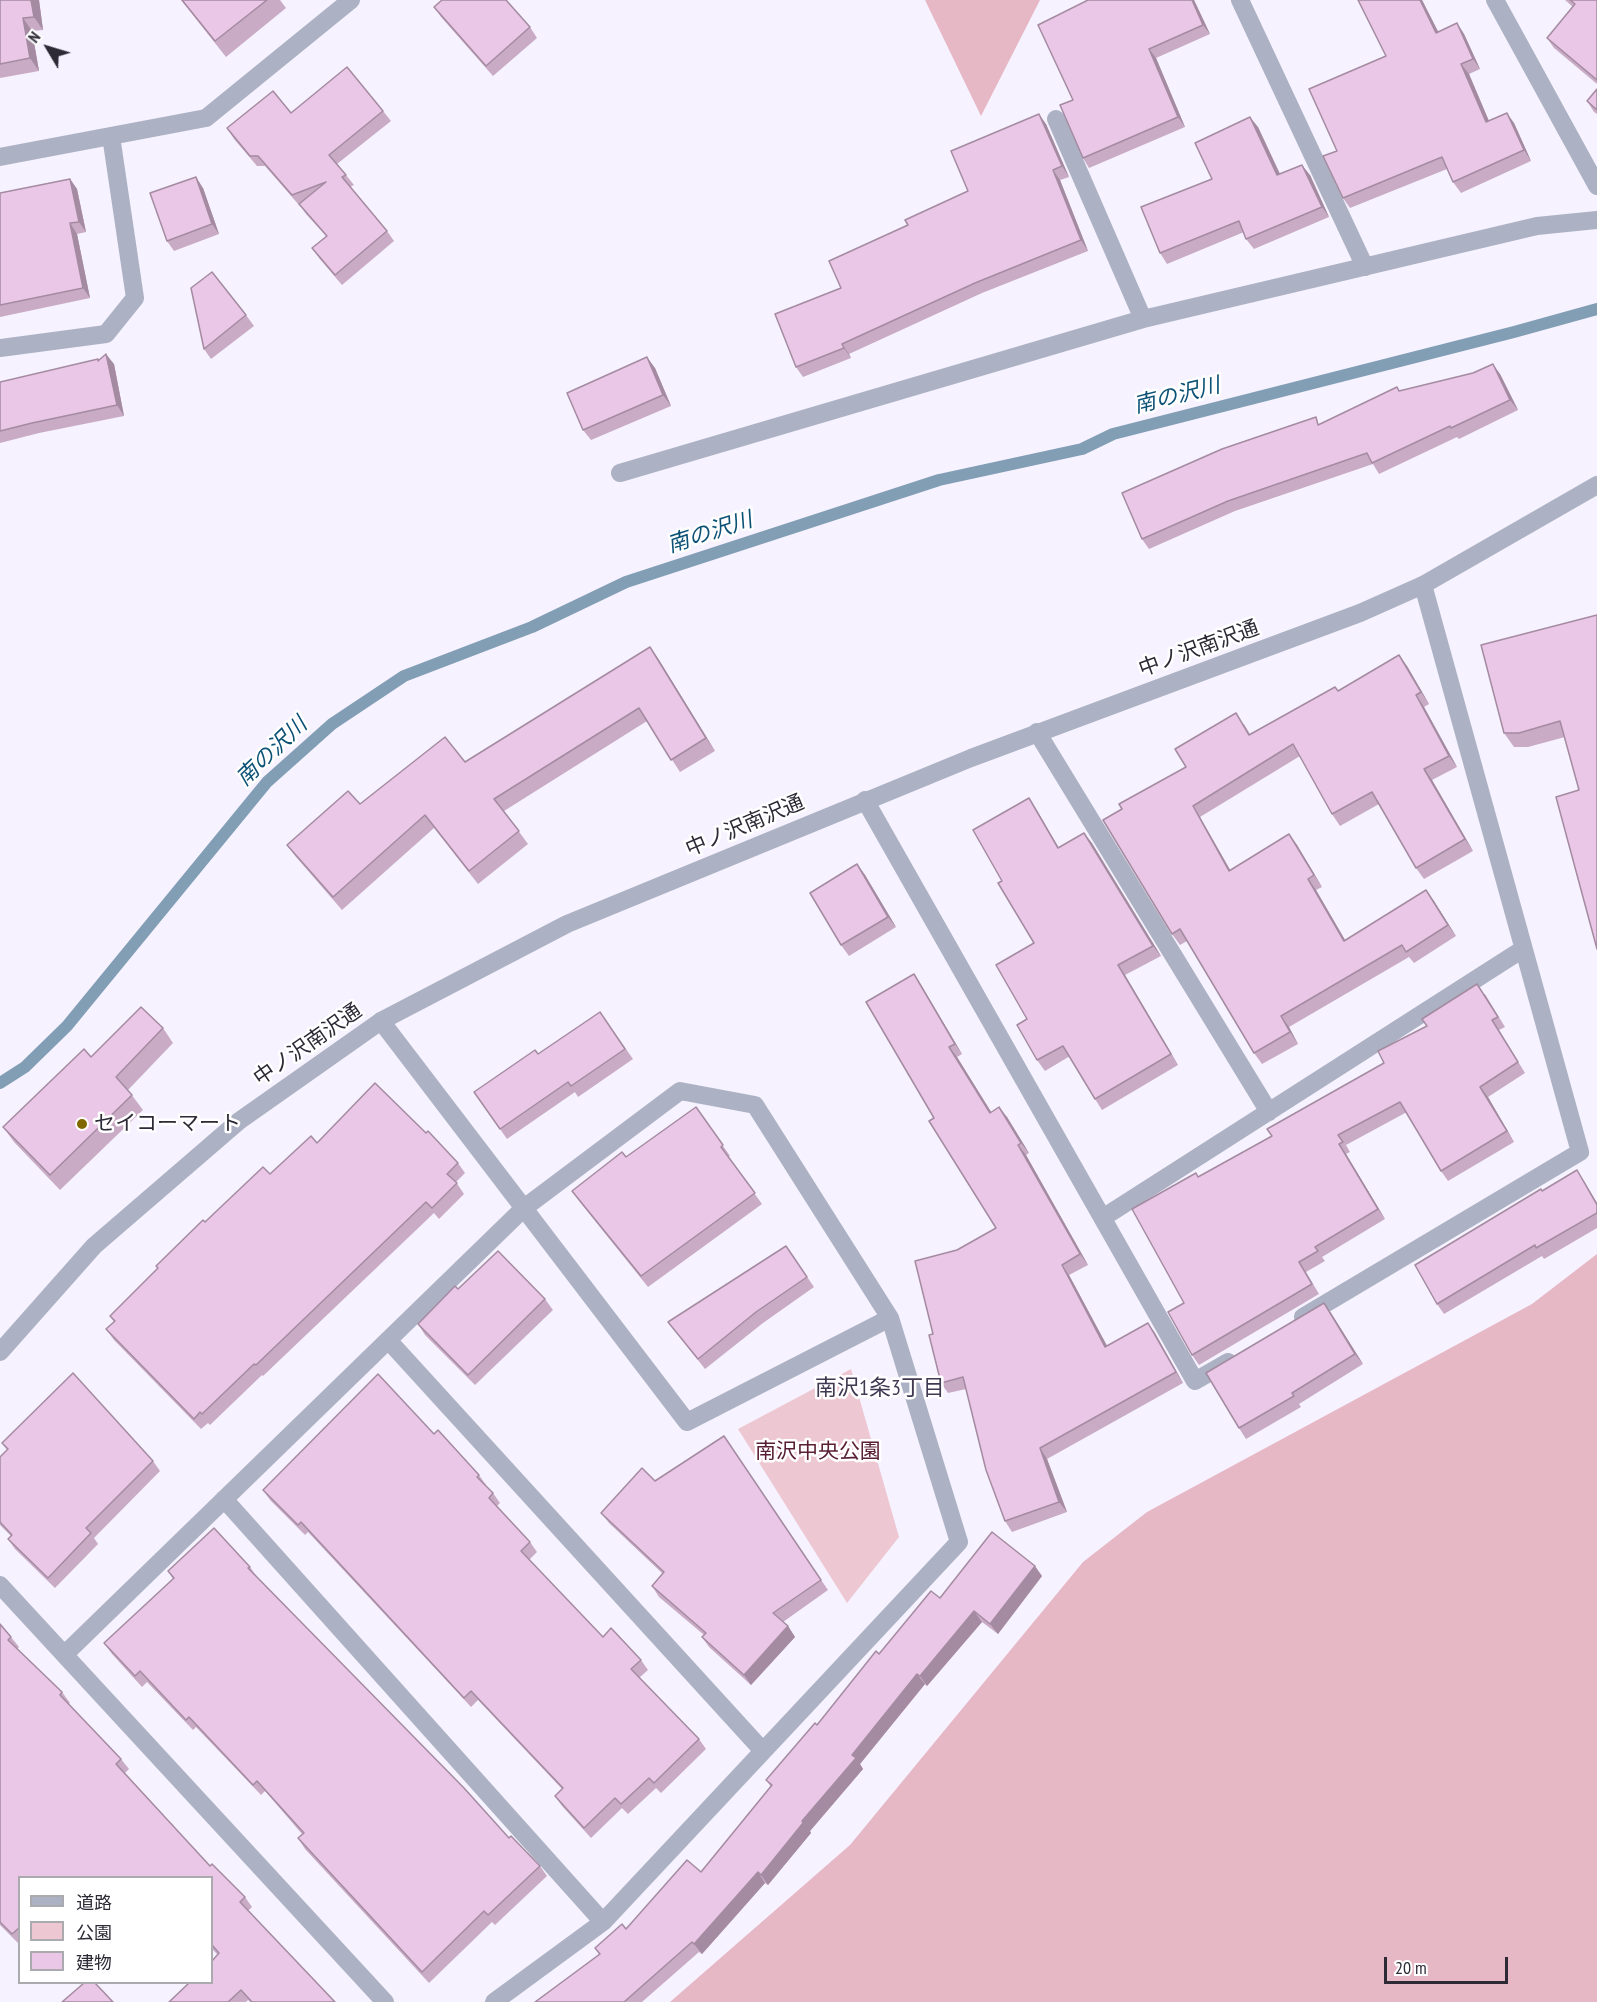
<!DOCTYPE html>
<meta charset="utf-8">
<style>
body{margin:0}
#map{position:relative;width:1597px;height:2002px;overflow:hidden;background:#f6f2ff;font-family:"PT Sans Narrow","Noto Sans JP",sans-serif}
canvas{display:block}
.legend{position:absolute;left:18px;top:1876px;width:195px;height:108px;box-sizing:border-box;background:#fff;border:2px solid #abaaaf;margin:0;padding:8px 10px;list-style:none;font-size:18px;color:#2d2a36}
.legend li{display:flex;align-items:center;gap:12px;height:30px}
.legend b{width:30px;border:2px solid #abaaaf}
.north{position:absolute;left:18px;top:18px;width:60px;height:60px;-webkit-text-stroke:4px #fff;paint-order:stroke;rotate:308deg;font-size:16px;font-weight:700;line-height:24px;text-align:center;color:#2d2a36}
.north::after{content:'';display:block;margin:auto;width:21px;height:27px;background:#2d2a36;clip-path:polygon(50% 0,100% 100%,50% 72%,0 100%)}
.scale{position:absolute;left:1384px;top:1957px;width:124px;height:27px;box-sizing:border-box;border:3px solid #2d2a36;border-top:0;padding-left:8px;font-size:18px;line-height:21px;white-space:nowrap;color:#2d2a36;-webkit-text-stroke:4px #fff;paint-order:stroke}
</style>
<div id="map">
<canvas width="1597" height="2002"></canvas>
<ul class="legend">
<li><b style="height:8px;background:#acb2c3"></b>道路</li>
<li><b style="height:16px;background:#edc7d1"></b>公園</li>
<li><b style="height:16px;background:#eac7e6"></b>建物</li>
</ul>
<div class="north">N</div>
<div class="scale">20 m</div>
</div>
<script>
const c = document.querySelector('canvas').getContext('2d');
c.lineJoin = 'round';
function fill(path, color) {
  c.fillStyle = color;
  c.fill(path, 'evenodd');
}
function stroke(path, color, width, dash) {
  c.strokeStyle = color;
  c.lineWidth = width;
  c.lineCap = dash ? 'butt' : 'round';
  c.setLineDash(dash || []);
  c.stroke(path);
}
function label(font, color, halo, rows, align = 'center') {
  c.font = font + ' "PT Sans Narrow","Noto Sans JP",sans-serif';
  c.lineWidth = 5;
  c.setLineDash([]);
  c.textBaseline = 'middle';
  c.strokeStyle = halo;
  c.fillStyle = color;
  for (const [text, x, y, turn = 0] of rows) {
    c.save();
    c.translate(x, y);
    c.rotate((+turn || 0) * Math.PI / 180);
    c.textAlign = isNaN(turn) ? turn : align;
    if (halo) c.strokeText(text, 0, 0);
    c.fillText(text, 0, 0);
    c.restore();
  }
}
fill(new Path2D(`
 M 851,1369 L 899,1537 L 847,1603 L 738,1429 Z`), '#edc7d1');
fill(new Path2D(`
 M 925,0 L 1040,0 L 981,116 Z
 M 1597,1254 L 1597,2002 L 670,2002 L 850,1845 L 1083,1562 L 1147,1512 L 1532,1304 Z`), '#e6b7c4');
stroke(new Path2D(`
 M 0,1083 L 25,1067 L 67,1026 L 267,782 L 332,724 L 404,676 L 532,627 L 626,582 L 939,480 L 1082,449 L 1113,434 L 1514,332 L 1597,309`), '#829eb5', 12);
stroke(new Path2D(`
 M 1240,0 L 1365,267
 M 1495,0 L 1597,186
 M 1056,119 L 1143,319
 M 0,157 L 206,118 L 351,0
 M 0,348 L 106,334 L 135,298 L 111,136
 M 620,473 L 1143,319 L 1537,226 L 1597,220
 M 1037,732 L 1269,1112
 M 865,800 L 1195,1381 L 1228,1362
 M 381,1021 L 687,1422 L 890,1318
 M 1104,1217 L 1523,949
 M 1303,1317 L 1580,1152 L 1423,585
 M 388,1340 L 763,1751
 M 224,1499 L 603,1922
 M 0,1585 L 385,2002
 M 65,1654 L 524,1208 L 680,1091 L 755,1105 L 890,1318 L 959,1542 L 603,1922 L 494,2002`), '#acb2c3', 18);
stroke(new Path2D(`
 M 0,1352 L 94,1246 L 239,1121 L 381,1021 L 567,924 L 971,758 L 1360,613 L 1423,585 L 1597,485`), '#acb2c3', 18);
fill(new Path2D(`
 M 0,0 L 39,0 L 43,30 L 32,31 L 39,71 L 0,78 Z
 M 181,0 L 280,0 L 286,8 L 226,57 Z
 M 1194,0 L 1210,34 L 1156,58 L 1185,127 L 1089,168 L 1083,158 L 1073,100 Z
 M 1422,0 L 1438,32 L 1457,23 L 1464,34 L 1480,69 L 1469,74 L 1489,121 L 1514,123 L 1531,161 L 1461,193 L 1453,182 L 1447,169 L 1350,208 L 1343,198 L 1386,56 Z
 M 1565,0 L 1597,0 L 1597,84 L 1554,48 L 1547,38 L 1573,7 Z
 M 434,7 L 530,27 L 537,38 L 493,76 L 441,17 Z
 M 1597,89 L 1597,114 L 1594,112 L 1587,101 Z
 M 383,111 L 391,121 L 337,164 L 354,185 L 350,187 L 387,231 L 394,241 L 342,285 L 319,258 L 312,248 L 326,236 L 306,214 L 300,205 L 299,205 L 265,166 L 257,166 L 234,139 L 227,128 L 291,113 Z
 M 1046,124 L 1069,177 L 1060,180 L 1088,251 L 982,293 L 849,354 L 851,358 L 803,377 L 796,367 L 841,288 L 968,191 Z
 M 1258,127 L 1280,174 L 1310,175 L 1329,217 L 1254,249 L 1246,239 L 1244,232 L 1167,264 L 1160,253 L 1212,179 Z
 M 70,179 L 77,189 L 86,232 L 77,234 L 90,298 L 0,317 L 0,193 Z
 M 203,188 L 219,234 L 174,251 L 167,241 Z
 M 246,315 L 254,326 L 211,359 L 204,349 Z
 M 99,360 L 114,364 L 124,416 L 39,433 L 0,443 L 0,382 Z
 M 655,368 L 671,406 L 591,440 L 583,430 Z
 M 1500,374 L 1518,410 L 1459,439 L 1457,437 L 1379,474 L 1373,464 L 1235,511 L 1149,549 L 1142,539 L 1320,424 L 1397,387 L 1400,391 Z
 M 1597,615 L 1579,790 L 1565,737 L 1528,747 L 1514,747 L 1504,733 Z
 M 650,647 L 659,660 L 715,751 L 680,772 L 647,721 L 504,811 L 528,844 L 478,884 L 434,828 L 342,910 L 296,857 L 287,845 L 360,804 L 465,762 Z
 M 1407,666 L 1429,704 L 1424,707 L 1457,767 L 1432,780 L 1473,851 L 1424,879 L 1416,868 L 1379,804 L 1340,826 L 1332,814 L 1300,756 L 1200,817 L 1230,870 L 1289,834 L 1297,845 L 1322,887 L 1316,890 L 1345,940 L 1426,890 L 1456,936 L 1414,963 L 1409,957 L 1289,1027 L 1298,1044 L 1262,1064 L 1254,1053 L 1187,941 L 1180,945 L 1172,934 L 1122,809 L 1186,767 L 1244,724 L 1250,734 L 1338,691 Z
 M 1029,798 L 1036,809 L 1059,848 L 1084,833 L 1161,956 L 1125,975 L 1178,1065 L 1102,1110 L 1095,1099 L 1070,1056 L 1045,1071 L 1037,1060 L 1027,1019 L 1034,943 L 1002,881 Z
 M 857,864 L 865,875 L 896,927 L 849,956 L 841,945 Z
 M 921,985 L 962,1054 L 957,1057 L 991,1112 L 1007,1117 L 1029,1153 L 1026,1155 L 1088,1265 L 1069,1275 L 1107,1346 L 1148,1323 L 1155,1333 L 1183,1383 L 1047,1459 L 1067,1512 L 1012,1532 L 1005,1521 L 966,1389 L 948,1393 L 941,1383 L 933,1334 L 957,1250 L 996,1228 L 934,1118 Z
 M 1485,994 L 1505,1027 L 1499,1030 L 1525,1073 L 1488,1097 L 1514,1142 L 1448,1181 L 1441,1171 L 1407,1112 L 1346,1145 L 1350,1152 L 1346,1154 L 1385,1219 L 1322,1257 L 1325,1261 L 1306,1272 L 1319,1294 L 1199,1365 L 1192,1355 L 1184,1303 L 1199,1177 L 1272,1136 L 1384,1063 L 1427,1026 Z
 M 600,1012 L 633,1059 L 578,1097 L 575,1092 L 507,1139 L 474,1092 L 538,1054 Z
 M 163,1028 L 173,1043 L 128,1090 L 143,1110 L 60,1190 L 14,1142 L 3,1127 L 91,1057 Z
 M 696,1107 L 730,1156 L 728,1157 L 762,1204 L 648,1287 L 579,1201 L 572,1191 L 626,1157 Z
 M 426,1133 L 458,1163 L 465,1173 L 456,1182 L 464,1194 L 439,1219 L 434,1213 L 263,1376 L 262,1375 L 210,1425 L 208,1423 L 201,1429 L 114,1340 L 106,1329 L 114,1322 L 110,1316 L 205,1222 L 270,1174 L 317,1143 Z
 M 1584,1181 L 1597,1203 L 1597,1228 L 1544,1259 L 1542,1256 L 1444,1314 L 1437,1304 L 1542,1191 Z
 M 786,1246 L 814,1287 L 763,1323 L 705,1369 L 668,1322 Z
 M 458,1289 L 545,1299 L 553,1310 L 475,1385 L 425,1335 L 418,1324 Z
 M 1331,1313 L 1363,1364 L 1299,1404 L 1301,1407 L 1246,1439 L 1239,1428 Z
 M 434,1434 L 479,1475 L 486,1485 L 485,1485 L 493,1493 L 500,1503 L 497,1506 L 530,1542 L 537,1552 L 529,1560 L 603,1637 L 641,1660 L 648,1670 L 639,1678 L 699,1739 L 706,1749 L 661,1793 L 656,1788 L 628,1814 L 622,1808 L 591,1838 L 562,1806 L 555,1796 L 562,1789 L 478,1700 L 471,1707 L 308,1532 L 305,1535 L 270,1500 L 263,1490 Z
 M 724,1436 L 828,1590 L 783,1622 L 788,1626 L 795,1637 L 751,1685 L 709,1647 L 702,1637 L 704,1635 L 659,1597 L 652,1586 L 663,1574 L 609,1523 L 601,1513 L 655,1481 Z
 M 2,1443 L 153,1461 L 160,1471 L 94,1538 L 98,1544 L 55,1588 L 15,1549 L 8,1539 L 11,1536 L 0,1525 L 0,1457 L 7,1450 Z
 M 250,1567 L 257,1577 L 509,1838 L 540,1866 L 547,1876 L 495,1925 L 492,1922 L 429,1983 L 305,1849 L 298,1838 L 302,1834 L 265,1791 L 261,1795 L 196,1727 L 193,1730 L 147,1682 L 142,1687 L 112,1654 L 104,1643 L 173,1579 L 168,1571 Z
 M 1042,1576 L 998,1634 L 982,1622 L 927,1686 L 925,1684 L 860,1764 L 863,1769 L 810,1831 L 811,1833 L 768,1885 L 765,1883 L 702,1954 L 699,1952 L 642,2002 L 535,2002 L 599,1954 L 595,1948 L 626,1929 L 701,1872 L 771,1787 L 766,1780 L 817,1725 L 879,1654 L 940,1598 Z
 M 0,1624 L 11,1637 L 19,1647 L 17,1649 L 62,1692 L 70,1703 L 68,1704 L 121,1759 L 129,1769 L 125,1773 L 210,1866 L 245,1897 L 252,1907 L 248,1911 L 335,2002 L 250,2002 L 248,2000 L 246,2002 L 169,2002 L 218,1955 L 212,1949 L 212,1878 L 20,1878 L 20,1945 L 0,1925 Z`), '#c9abc6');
fill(new Path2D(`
 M 31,0 L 39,0 L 43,30 L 34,17 Z
 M 1192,0 L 1194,0 L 1210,34 L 1203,25 Z
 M 1420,0 L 1422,0 L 1444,43 L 1436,33 Z
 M 23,18 L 32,31 L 39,71 L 30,58 Z
 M 1457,23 L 1464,34 L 1480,69 L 1473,59 Z
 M 1149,49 L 1156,58 L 1185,127 L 1178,117 Z
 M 1461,64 L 1469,74 L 1494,133 L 1486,122 Z
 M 1507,113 L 1514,123 L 1531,161 L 1524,150 Z
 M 1039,114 L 1046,124 L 1069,177 L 1062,166 Z
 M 1250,117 L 1258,127 L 1285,185 L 1277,175 Z
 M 1302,165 L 1310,175 L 1329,217 L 1322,207 Z
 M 1053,170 L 1060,180 L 1088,251 L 1081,240 Z
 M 196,177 L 203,188 L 219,234 L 212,224 Z
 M 70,179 L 77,189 L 86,232 L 79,222 Z
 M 70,223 L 77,234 L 90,298 L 83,288 Z
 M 842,344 L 849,354 L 851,358 L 844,348 Z
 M 106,354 L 114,364 L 124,416 L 117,405 Z
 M 647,357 L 655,368 L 671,406 L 663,395 Z
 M 1493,364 L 1500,374 L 1518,410 L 1510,400 Z
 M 650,647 L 659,660 L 715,751 L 706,738 Z
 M 1399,655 L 1407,666 L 1429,704 L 1421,692 Z
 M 1416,695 L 1424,707 L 1457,767 L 1449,756 Z
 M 1424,769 L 1432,780 L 1473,851 L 1465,839 Z
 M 1029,798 L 1036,809 L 1065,859 L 1058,848 Z
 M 1193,806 L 1200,817 L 1237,882 L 1229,871 Z
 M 1084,833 L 1092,843 L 1161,956 L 1153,946 Z
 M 1289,834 L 1297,845 L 1322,887 L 1314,875 Z
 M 857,864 L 865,875 L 896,927 L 888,917 Z
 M 1308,879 L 1316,890 L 1352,952 L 1344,941 Z
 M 1426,890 L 1434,901 L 1456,936 L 1448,925 Z
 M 1118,965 L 1125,975 L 1178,1065 L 1171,1054 Z
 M 914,974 L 921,985 L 962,1054 L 955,1044 Z
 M 1281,1016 L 1289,1027 L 1298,1044 L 1290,1032 Z
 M 949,1047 L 957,1057 L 998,1123 L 990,1113 Z
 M 1480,1087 L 1488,1097 L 1514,1142 L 1507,1131 Z
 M 999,1107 L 1007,1117 L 1029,1153 L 1021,1143 Z
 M 1339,1144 L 1346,1154 L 1385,1219 L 1378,1209 Z
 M 1018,1145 L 1026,1155 L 1088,1265 L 1080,1254 Z
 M 1577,1170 L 1584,1181 L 1597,1203 L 1597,1205 Z
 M 1062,1265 L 1069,1275 L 1113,1357 L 1105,1347 Z
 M 1324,1303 L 1331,1313 L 1363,1364 L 1355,1354 Z
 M 1148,1323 L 1155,1333 L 1183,1383 L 1176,1372 Z
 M 1040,1448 L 1047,1459 L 1067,1512 L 1059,1502 Z
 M 1035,1566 L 1042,1576 L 998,1634 L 990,1624 Z
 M 974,1611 L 982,1622 L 927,1686 L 920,1676 Z
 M 788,1626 L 795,1637 L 751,1685 L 744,1675 Z
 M 917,1674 L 925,1684 L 860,1764 L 863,1769 L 810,1831 L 811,1833 L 768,1885 L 761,1875 L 852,1755 Z
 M 758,1872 L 765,1883 L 702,1954 L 694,1944 Z`), '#a48ba1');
const building = new Path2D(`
 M 0,0 L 31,0 L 34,17 L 23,18 L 30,58 L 0,64 Z
 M 182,0 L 267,0 L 215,41 Z
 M 442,0 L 506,0 L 530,27 L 486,66 L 434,7 Z
 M 1088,0 L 1192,0 L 1203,25 L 1149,49 L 1178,117 L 1083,158 L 1060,105 L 1073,100 L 1038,25 Z
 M 1358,0 L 1420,0 L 1436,33 L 1457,23 L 1473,59 L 1461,64 L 1486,122 L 1507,113 L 1524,150 L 1453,182 L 1442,157 L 1343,198 L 1323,156 L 1337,151 L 1309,89 L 1386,56 Z
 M 1570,0 L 1597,0 L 1597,80 L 1547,38 L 1575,4 Z
 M 347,67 L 383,111 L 329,155 L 346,175 L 342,177 L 387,231 L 335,275 L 312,248 L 327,236 L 299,204 L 326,182 L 292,195 L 258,156 L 250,156 L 227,128 L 273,91 L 291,113 Z
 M 1597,89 L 1597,110 L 1587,101 Z
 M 1039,114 L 1062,166 L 1053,170 L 1081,240 L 975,283 L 842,344 L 844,348 L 796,367 L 775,314 L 841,288 L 829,261 L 908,225 L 905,220 L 968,191 L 951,151 Z
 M 1250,117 L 1277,175 L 1302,165 L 1322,207 L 1246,239 L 1239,221 L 1160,253 L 1141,207 L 1212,179 L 1195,143 Z
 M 196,177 L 212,224 L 167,241 L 150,193 Z
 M 70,179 L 79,222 L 70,223 L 83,288 L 0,305 L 0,193 Z
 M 212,272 L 246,315 L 204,349 L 191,288 Z
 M 106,354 L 117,405 L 32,423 L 0,431 L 0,382 L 98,359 L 98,361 Z
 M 647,357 L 663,395 L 583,430 L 567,393 Z
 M 1493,364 L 1510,400 L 1451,428 L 1450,426 L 1372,463 L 1367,453 L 1228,501 L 1142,539 L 1122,493 L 1222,449 L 1316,417 L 1318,425 L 1397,387 L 1399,391 L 1473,373 Z
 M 1597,615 L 1597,949 L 1556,797 L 1579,790 L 1560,721 L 1519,733 L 1504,733 L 1481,645 Z
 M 650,647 L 706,738 L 671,760 L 639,708 L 494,799 L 519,831 L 469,871 L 425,815 L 333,897 L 287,845 L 348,791 L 360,804 L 445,737 L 465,762 Z
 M 1399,655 L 1421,692 L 1416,695 L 1449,756 L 1424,769 L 1465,839 L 1416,868 L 1372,792 L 1332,814 L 1293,744 L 1193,806 L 1229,871 L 1289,834 L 1314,875 L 1308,879 L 1344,941 L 1426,890 L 1448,925 L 1406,952 L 1402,945 L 1281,1016 L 1290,1032 L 1254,1053 L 1180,929 L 1172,934 L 1103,820 L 1122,809 L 1119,804 L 1186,767 L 1175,749 L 1236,713 L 1249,735 L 1335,687 L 1338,691 Z
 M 1029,798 L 1058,848 L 1084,833 L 1153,946 L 1118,965 L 1171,1054 L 1095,1099 L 1063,1046 L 1037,1060 L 1017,1025 L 1027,1019 L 996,965 L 1034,943 L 998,883 L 1002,881 L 973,830 Z
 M 857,864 L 888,917 L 841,945 L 810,893 Z
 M 914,974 L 955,1044 L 949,1047 L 990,1113 L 999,1107 L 1021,1143 L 1018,1145 L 1080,1254 L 1062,1265 L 1105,1347 L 1148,1323 L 1176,1372 L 1040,1448 L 1059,1502 L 1005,1521 L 986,1470 L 963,1377 L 941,1383 L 929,1335 L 933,1334 L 915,1261 L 957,1250 L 996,1228 L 929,1121 L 934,1118 L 866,1002 Z
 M 1477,984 L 1498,1017 L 1492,1020 L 1518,1062 L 1480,1087 L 1507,1131 L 1441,1171 L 1400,1102 L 1338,1135 L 1343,1142 L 1339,1144 L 1378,1209 L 1315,1247 L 1318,1251 L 1299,1262 L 1312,1284 L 1192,1355 L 1168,1312 L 1184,1303 L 1132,1209 L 1196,1173 L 1198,1177 L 1272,1136 L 1267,1129 L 1384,1063 L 1378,1051 L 1427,1026 L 1422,1019 Z
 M 141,1007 L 163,1028 L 116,1077 L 132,1095 L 50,1175 L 3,1127 L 84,1049 L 91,1057 Z
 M 600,1012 L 625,1049 L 571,1086 L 568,1082 L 500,1129 L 474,1092 L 535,1050 L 538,1054 Z
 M 375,1083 L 426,1133 L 428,1131 L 458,1163 L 447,1174 L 457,1183 L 432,1208 L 426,1202 L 256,1365 L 254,1364 L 202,1414 L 200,1412 L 194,1419 L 106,1329 L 115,1321 L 110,1316 L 158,1268 L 156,1266 L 203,1220 L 205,1222 L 263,1167 L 270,1174 L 311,1136 L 317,1143 Z
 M 696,1107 L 723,1145 L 721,1147 L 755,1193 L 641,1276 L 572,1191 L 622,1152 L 626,1157 Z
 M 1577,1170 L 1597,1205 L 1597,1213 L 1536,1248 L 1535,1245 L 1437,1304 L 1415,1265 L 1541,1189 L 1542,1191 Z
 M 786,1246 L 807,1277 L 756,1312 L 698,1359 L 668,1322 Z
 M 498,1251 L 545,1299 L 468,1375 L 418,1324 L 455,1286 L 458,1289 Z
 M 1324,1303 L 1355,1354 L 1292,1393 L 1294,1396 L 1239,1428 L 1206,1373 Z
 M 73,1373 L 153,1461 L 86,1528 L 91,1533 L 48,1578 L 8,1539 L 12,1535 L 0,1522 L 0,1457 L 8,1449 L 2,1443 Z
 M 378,1374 L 434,1434 L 438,1430 L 479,1475 L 477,1477 L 493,1493 L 489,1498 L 530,1542 L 521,1551 L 603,1637 L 611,1628 L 641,1660 L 631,1669 L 699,1739 L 654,1783 L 649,1778 L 621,1804 L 615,1798 L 584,1828 L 555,1796 L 563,1788 L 471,1691 L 464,1698 L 301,1522 L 298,1525 L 263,1490 Z
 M 724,1436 L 821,1580 L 773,1613 L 788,1626 L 744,1675 L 702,1637 L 706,1633 L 652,1586 L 664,1572 L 601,1513 L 642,1468 L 655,1481 Z
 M 214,1528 L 250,1567 L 248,1568 L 464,1788 L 509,1838 L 511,1836 L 540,1866 L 488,1915 L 484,1911 L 422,1972 L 298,1838 L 304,1833 L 257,1781 L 253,1785 L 189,1717 L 186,1720 L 140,1671 L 135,1676 L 104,1643 L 174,1578 L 168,1571 Z
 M 992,1532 L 1035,1566 L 990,1624 L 974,1611 L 920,1676 L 917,1674 L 852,1755 L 856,1758 L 802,1821 L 803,1823 L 761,1875 L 758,1872 L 694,1944 L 692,1942 L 624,2002 L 535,2002 L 600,1954 L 595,1948 L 622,1924 L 626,1929 L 687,1860 L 701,1872 L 772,1785 L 766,1780 L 815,1723 L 817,1725 L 876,1651 L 879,1654 L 931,1591 L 940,1598 Z
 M 0,1624 L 11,1637 L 8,1640 L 62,1692 L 60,1695 L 121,1759 L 116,1764 L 210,1866 L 212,1864 L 245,1897 L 240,1902 L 335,2002 L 252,2002 L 241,1990 L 228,2002 L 169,2002 L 189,1983 L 212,1983 L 212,1961 L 219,1953 L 212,1945 L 212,1878 L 20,1878 L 20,1927 L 12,1934 L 0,1922 Z
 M 84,1983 L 95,1983 L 113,2002 L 62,2002 Z`);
fill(building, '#eac7e6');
stroke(building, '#a48ba1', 1.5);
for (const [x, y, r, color] of [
 [82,1124,6,"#816700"]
]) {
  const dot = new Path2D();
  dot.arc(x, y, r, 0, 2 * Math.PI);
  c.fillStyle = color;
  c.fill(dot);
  stroke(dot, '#fff', 2);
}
label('21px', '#2d2a36', '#fff', [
 ["中ノ沢南沢通",1199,649,-20],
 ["中ノ沢南沢通",745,826,-23],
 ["中ノ沢南沢通",308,1045,-35]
]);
label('21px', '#2d2a36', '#fff', [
 ["セイコーマート",94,1124]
], 'left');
label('21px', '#592035', '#fff', [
 ["南沢中央公園",818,1452]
]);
label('italic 22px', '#0c5276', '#fff', [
 ["南の沢川",1177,396,-14],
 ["南の沢川",710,533,-18],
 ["南の沢川",272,752,-44]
]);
label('22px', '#413852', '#fff', [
 ["南沢1条3丁目",880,1389]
]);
</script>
